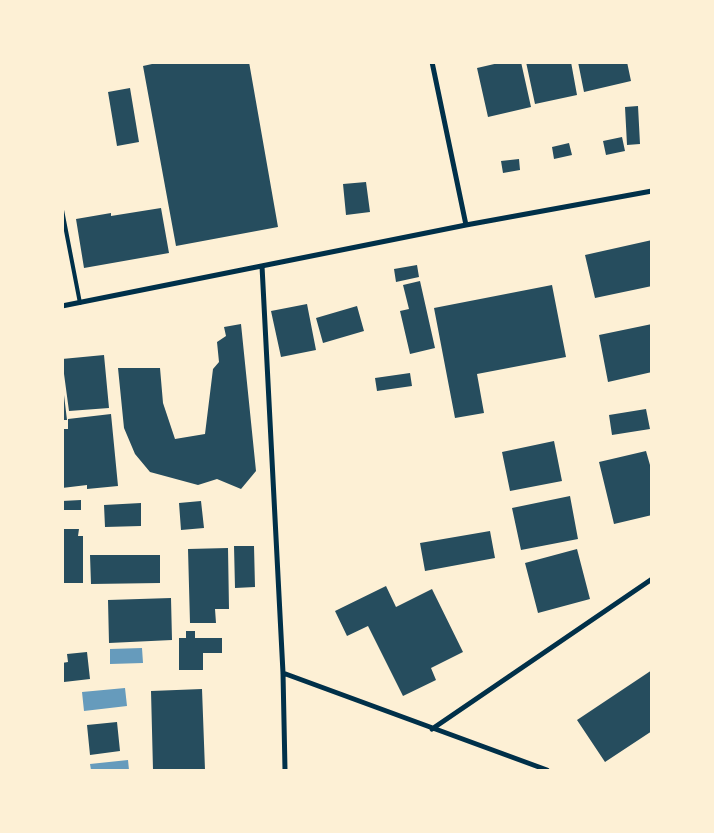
<!DOCTYPE html>
<style>
body{margin:0}
#map{position:relative;width:714px;height:833px;overflow:hidden;background:#fdf0d5;font-family:Quicksand,sans-serif}
canvas{display:block}
.frame{position:absolute;inset:0;border:64px solid #fdf0d5;pointer-events:none}
</style>
<div id="map">
<canvas width="714" height="833"></canvas>
<div class="frame"></div>
</div>
<script>
const c = document.querySelector('canvas').getContext('2d');
c.lineJoin = 'round';
function fill(path, color) {
  c.fillStyle = color;
  c.fill(path, 'evenodd');
}
function stroke(path, color, width, dash) {
  c.strokeStyle = color;
  c.lineWidth = width;
  c.lineCap = dash ? 'butt' : 'round';
  c.setLineDash(dash || []);
  c.stroke(path);
}
fill(new Path2D(`
 M 142,648 L 143,663 L 110,664 L 110,649 Z
 M 125,688 L 127,706 L 84,711 L 82,692 Z
 M 128,760 L 129,770 L 91,770 L 90,764 Z`), '#669bbc');
fill(new Path2D(`
 M 161,62 L 249,62 L 278,227 L 176,246 L 143,66 Z
 M 503,62 L 521,62 L 531,107 L 488,117 L 477,68 Z
 M 526,62 L 571,62 L 577,95 L 535,104 Z
 M 578,62 L 627,62 L 631,81 L 584,92 Z
 M 130,88 L 139,142 L 117,146 L 108,92 Z
 M 638,106 L 640,144 L 627,145 L 625,107 Z
 M 622,137 L 625,151 L 606,155 L 603,141 Z
 M 569,143 L 572,155 L 554,159 L 552,147 Z
 M 519,159 L 520,170 L 503,173 L 501,161 Z
 M 366,182 L 370,212 L 346,215 L 343,184 Z
 M 161,208 L 169,253 L 84,268 L 76,219 L 111,213 L 111,216 Z
 M 652,240 L 652,286 L 595,298 L 585,255 Z
 M 417,265 L 419,277 L 396,282 L 394,269 Z
 M 420,281 L 435,348 L 410,354 L 400,311 L 409,309 L 403,285 Z
 M 552,285 L 566,357 L 477,374 L 484,413 L 455,418 L 434,308 Z
 M 307,304 L 316,350 L 281,357 L 271,311 Z
 M 357,306 L 364,331 L 323,343 L 316,318 Z
 M 241,324 L 256,471 L 241,489 L 217,479 L 198,485 L 150,472 L 135,454 L 124,428 L 118,368 L 160,368 L 163,403 L 175,439 L 205,434 L 213,369 L 219,362 L 217,342 L 226,336 L 224,327 Z
 M 652,324 L 652,372 L 608,382 L 599,335 Z
 M 104,355 L 109,408 L 69,411 L 62,359 Z
 M 410,373 L 412,386 L 377,391 L 375,378 Z
 M 62,395 L 64,395 L 67,420 L 62,420 Z
 M 646,409 L 650,429 L 612,435 L 609,415 Z
 M 111,414 L 118,486 L 87,489 L 87,485 L 62,488 L 62,429 L 68,429 L 68,419 Z
 M 554,441 L 562,481 L 510,491 L 502,452 Z
 M 646,451 L 652,472 L 652,515 L 614,524 L 599,462 Z
 M 570,496 L 578,539 L 521,550 L 512,508 Z
 M 81,500 L 81,510 L 62,510 L 62,501 Z
 M 201,501 L 204,528 L 181,530 L 179,503 Z
 M 141,503 L 141,526 L 105,527 L 104,505 Z
 M 62,529 L 79,529 L 78,536 L 83,536 L 83,583 L 62,583 Z
 M 490,531 L 495,558 L 425,571 L 420,543 Z
 M 234,546 L 254,546 L 255,587 L 235,588 Z
 M 228,548 L 229,609 L 215,609 L 216,623 L 190,623 L 188,549 Z
 M 577,549 L 590,599 L 538,613 L 525,563 Z
 M 90,555 L 160,555 L 160,583 L 91,584 Z
 M 386,586 L 396,607 L 432,589 L 463,652 L 431,668 L 436,680 L 403,696 L 368,626 L 347,636 L 335,611 Z
 M 171,598 L 172,640 L 109,643 L 108,600 Z
 M 186,631 L 195,631 L 195,638 L 222,638 L 222,653 L 203,653 L 203,670 L 179,670 L 179,638 L 186,638 Z
 M 87,652 L 90,679 L 64,682 L 62,663 L 68,662 L 67,654 Z
 M 652,670 L 652,731 L 605,762 L 577,720 Z
 M 202,689 L 205,770 L 153,770 L 151,691 Z
 M 117,722 L 120,751 L 90,755 L 87,725 Z`), '#264d5e');
stroke(new Path2D(`
 M 62,210 L 80,303`), '#003049', 4);
stroke(new Path2D(`
 M 432,62 L 466,225
 M 262,266 L 283,673 L 285,770
 M 62,306 L 466,225 L 652,191
 M 283,673 L 547,770
 M 432,729 L 652,579`), '#003049', 5);
</script>
